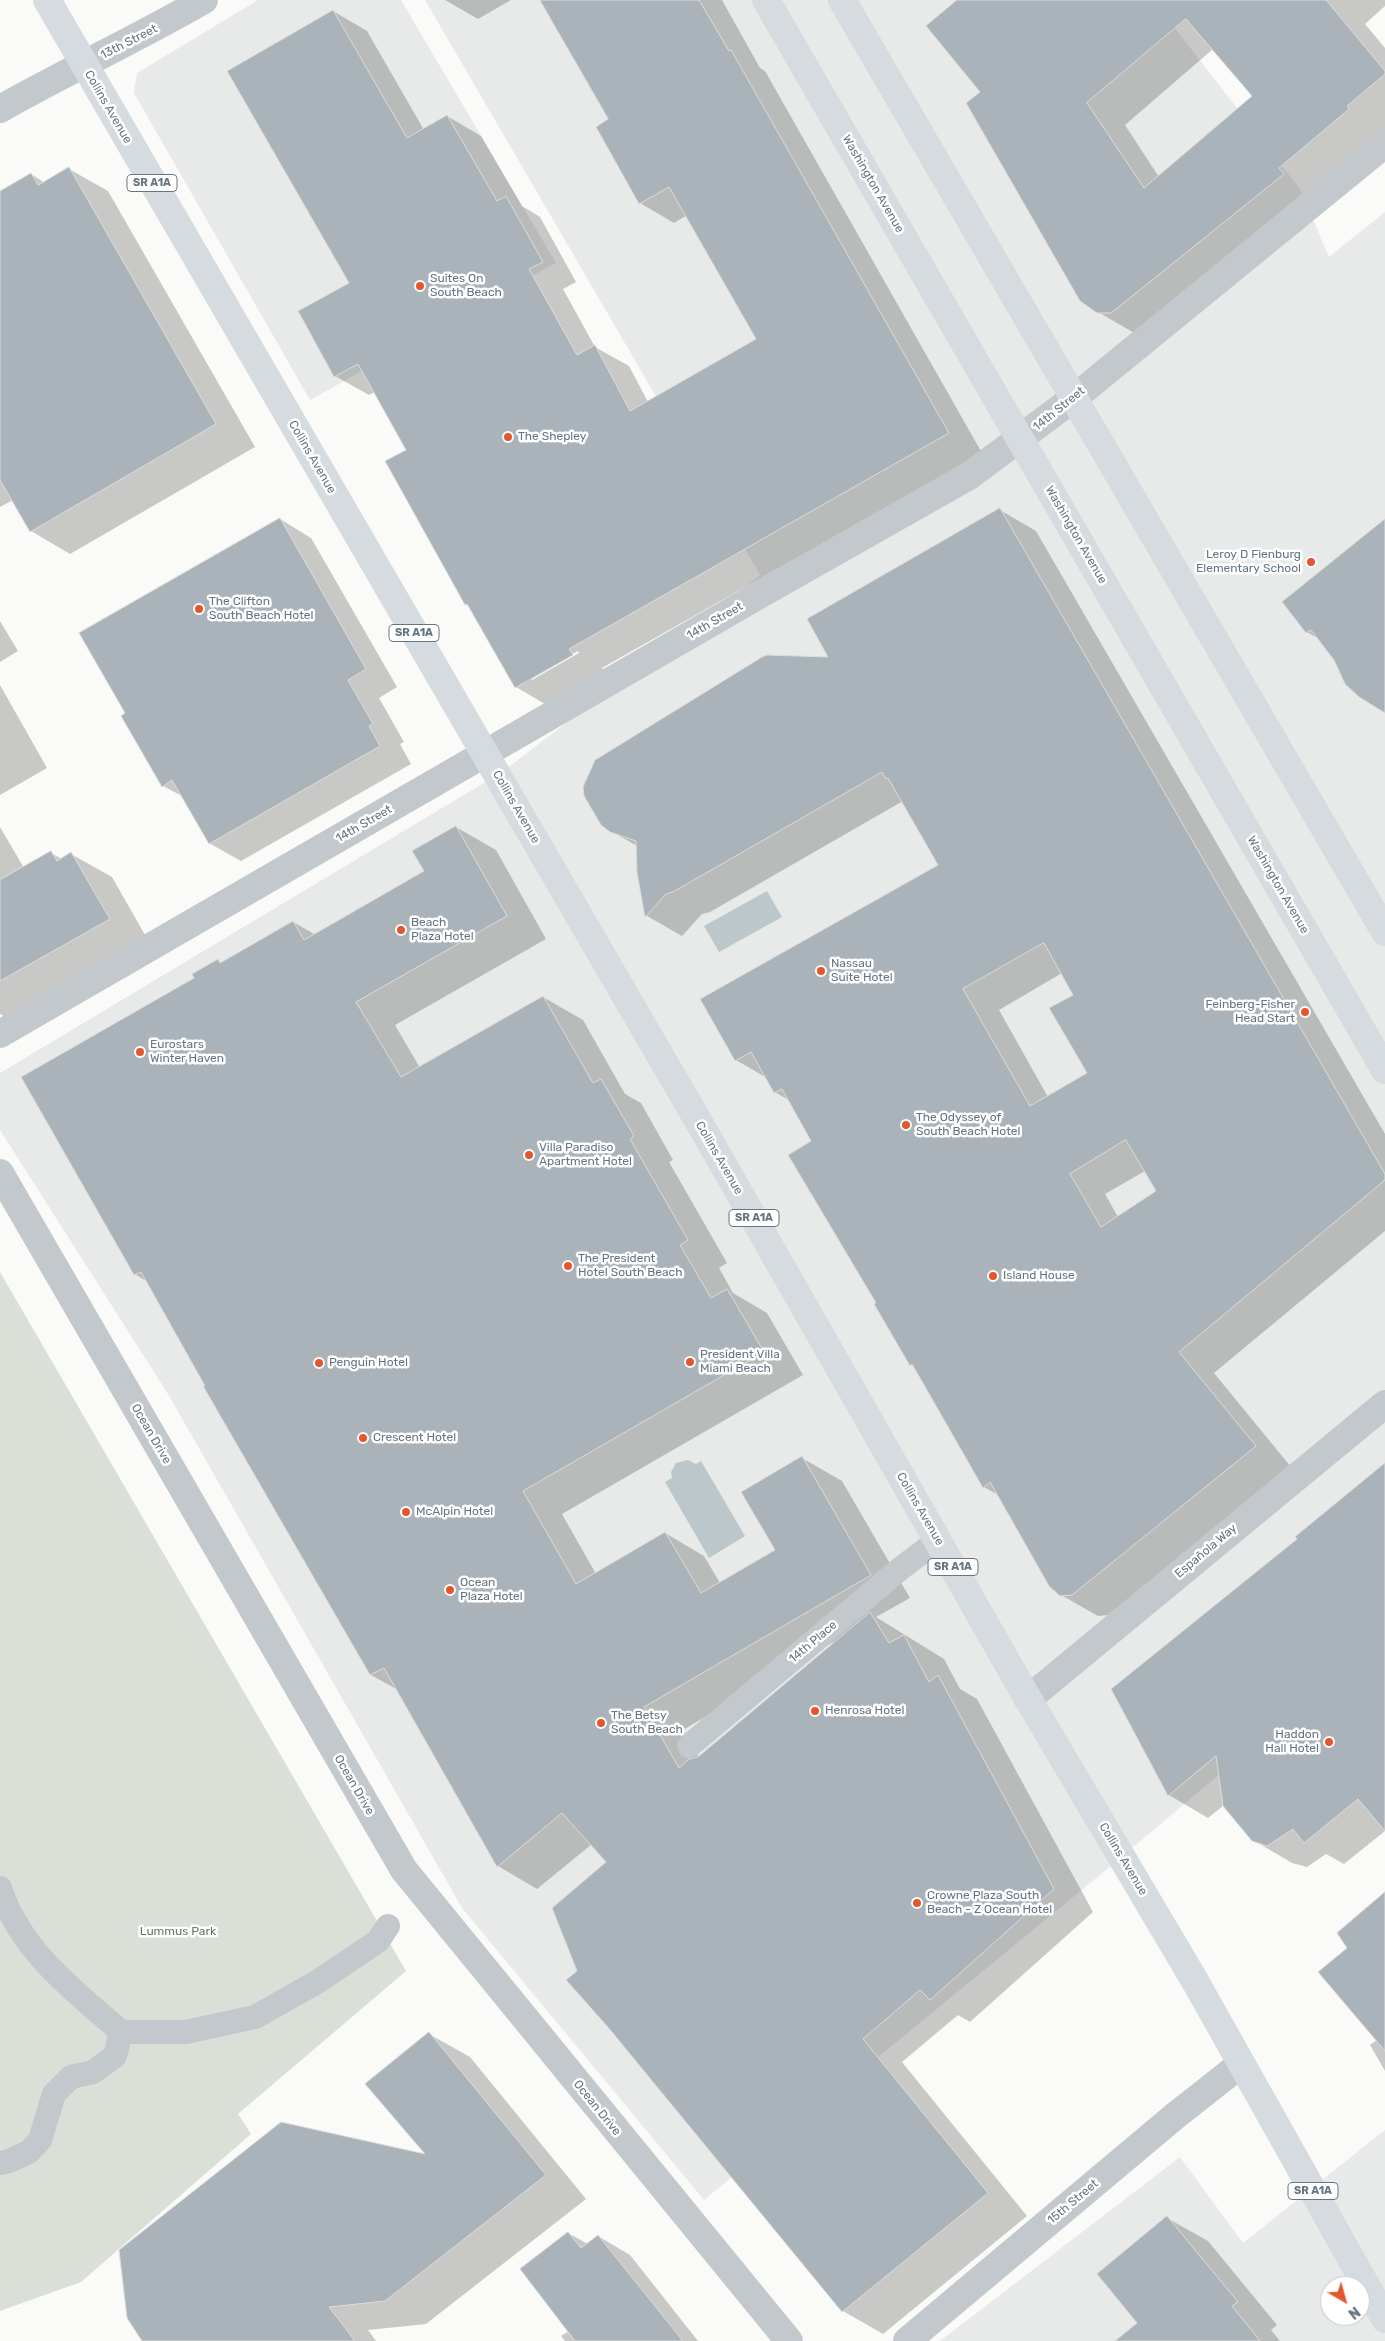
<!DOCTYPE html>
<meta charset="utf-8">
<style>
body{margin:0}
#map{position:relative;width:1385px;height:2341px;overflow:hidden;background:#fafaf8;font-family:Rubik,sans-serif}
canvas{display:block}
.north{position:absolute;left:1320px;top:2276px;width:50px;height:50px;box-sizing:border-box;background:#fff;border:1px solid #c1c8cd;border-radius:50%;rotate:142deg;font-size:14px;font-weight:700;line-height:20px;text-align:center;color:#657683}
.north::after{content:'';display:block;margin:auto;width:18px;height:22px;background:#e4572e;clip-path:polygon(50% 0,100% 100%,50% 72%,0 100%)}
</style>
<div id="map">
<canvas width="1385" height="2341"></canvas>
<div class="north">N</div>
</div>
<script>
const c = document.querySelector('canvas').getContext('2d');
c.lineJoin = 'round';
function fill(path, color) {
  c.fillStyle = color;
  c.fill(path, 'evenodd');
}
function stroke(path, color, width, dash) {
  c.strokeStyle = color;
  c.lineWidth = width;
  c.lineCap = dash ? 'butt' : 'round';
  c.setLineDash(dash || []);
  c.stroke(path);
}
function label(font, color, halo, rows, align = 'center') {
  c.font = font + ' Rubik,sans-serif';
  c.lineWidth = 5;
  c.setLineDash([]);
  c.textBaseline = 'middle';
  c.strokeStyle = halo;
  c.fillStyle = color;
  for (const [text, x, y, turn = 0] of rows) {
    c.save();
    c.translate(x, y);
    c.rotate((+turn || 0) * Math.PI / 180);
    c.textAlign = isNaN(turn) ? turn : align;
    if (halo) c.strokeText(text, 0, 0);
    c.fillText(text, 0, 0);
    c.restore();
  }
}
fill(new Path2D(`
 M 258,0 L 401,0 L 556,263 L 310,400 L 134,93 L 137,73 Z
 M 425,0 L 1153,0 L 1300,189 L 1329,257 L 1385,212 L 1385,1635 L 1100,1875 L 704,2200 L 462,1908 L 168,1394 L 0,1130 L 0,1073 L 502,772 L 760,575 Z
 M 1385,2130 L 1385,2341 L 940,2341 L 1180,2157 L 1243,2243 ZM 1330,2286 L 1360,2286 L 1360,2316 L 1330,2316 Z`), '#e8e9e9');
fill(new Path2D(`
 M 0,1272 L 406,1971 L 238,2114 L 251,2134 L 81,2282 L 0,2311 Z`), '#dadfd7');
fill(new Path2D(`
 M 767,891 L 782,917 L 719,952 L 704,926 Z
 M 688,1460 L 696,1464 L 701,1461 L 745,1536 L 709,1558 L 665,1482 L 672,1478 L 671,1472 L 676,1463 Z`), '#bbc7cb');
fill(new Path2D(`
 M 445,0 L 511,0 L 478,19 Z
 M 542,0 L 722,0 L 760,68 L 765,71 L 982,453 L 602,668 L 606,675 L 550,707 L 516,687 L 471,607 L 466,604 L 407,450 L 375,392 L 369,395 L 335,376 L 351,283 L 333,11 L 367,31 L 424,130 L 447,116 L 481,136 L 522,206 L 540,217 L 576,282 L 563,289 L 595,347 L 629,366 L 648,402 L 757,340 L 687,215 L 674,223 L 640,203 L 610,120 ZM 578,651 L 579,653 L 532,680 L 532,677 Z
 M 959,0 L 1385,0 L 1385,6 L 1365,24 L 1385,48 L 1385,132 L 1136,334 L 1098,312 L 982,92 ZM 1213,49 L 1254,97 L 1159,177 L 1125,125 Z
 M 69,169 L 108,191 L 255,447 L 70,554 L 31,531 L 13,500 L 0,507 L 0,192 L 31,174 L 45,183 Z
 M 1000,510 L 1036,531 L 1385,1134 L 1385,1231 L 1214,1373 L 1291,1467 L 1108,1615 L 1098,1616 L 1061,1595 L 1000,1496 L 984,1487 L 915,1368 L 911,1365 L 878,1303 L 813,1142 L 790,1101 L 775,1092 L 767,1078 L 736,1060 L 940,865 L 903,801 L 710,912 L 702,914 L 682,936 L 647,916 L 638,873 L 637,846 L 611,831 L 584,790 L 584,783 L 596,761 L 830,658 ZM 1062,973 L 1075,995 L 1089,1073 L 1048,1097 L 999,1010 ZM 1145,1171 L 1157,1191 L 1118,1217 L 1105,1194 Z
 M 280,519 L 311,538 L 397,687 L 379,698 L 404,742 L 400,744 L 411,764 L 241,861 L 209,843 L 184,797 L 163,786 L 127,714 Z
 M 1385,520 L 1385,711 L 1335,660 L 1319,639 L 1307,632 Z
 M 0,621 L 18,651 L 0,662 Z
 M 0,685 L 47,768 L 0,795 Z
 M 0,827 L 24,868 L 51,853 L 62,859 L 71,854 L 112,877 L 149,942 L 12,1021 L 0,1014 Z
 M 456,827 L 496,850 L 546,939 L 395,1025 L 420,1068 L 543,997 L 583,1020 L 625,1094 L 641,1103 L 673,1160 L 669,1162 L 727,1263 L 719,1268 L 733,1293 L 767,1313 L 803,1375 L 562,1514 L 596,1574 L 665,1533 L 704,1556 L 720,1583 L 776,1551 L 802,1458 L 842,1481 L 910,1598 L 876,1617 L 944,1659 L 960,1689 L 977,1699 L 1093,1912 L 970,2022 L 958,2015 L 902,2062 L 1027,2216 L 883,2334 L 843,2311 L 579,1971 L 608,1862 L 592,1844 L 537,1889 L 498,1866 L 398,1690 L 371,1675 L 148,1282 L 135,1274 L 23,1077 L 196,979 L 218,961 L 222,963 L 293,922 L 316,935 L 425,872 ZM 835,1641 L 836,1642 L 699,1757 L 683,1730 Z
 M 1385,1465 L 1385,1831 L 1344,1864 L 1326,1854 L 1307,1867 L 1292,1863 L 1253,1840 L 1224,1805 L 1208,1818 L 1169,1795 L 1112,1690 L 1299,1539 Z
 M 1385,1894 L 1385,2071 L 1370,2045 L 1377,2040 L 1349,1948 Z
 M 429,2034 L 470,2057 L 586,2199 L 426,2324 L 368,2330 L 376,2341 L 143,2341 L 429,2156 Z
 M 1167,2218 L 1208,2241 L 1277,2325 L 1271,2330 L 1280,2341 L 1117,2341 L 1139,2323 Z
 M 568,2233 L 588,2244 L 598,2236 L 630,2255 L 698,2341 L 565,2341 L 561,2336 L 569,2331 Z`), '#0003');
const building = new Path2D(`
 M 540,0 L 699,0 L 729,51 L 731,50 L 949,433 L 569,649 L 573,655 L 515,688 L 467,604 L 465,605 L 385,461 L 406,450 L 358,364 L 334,377 L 298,311 L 349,283 L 227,71 L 333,10 L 407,138 L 447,115 L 497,201 L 506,196 L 543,262 L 529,269 L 577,355 L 595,345 L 630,411 L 756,339 L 669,187 L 639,204 L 596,127 L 608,119 Z
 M 957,0 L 1326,0 L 1385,71 L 1385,74 L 1347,106 L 1349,109 L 1279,168 L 1284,174 L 1111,313 L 1097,313 L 1080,301 L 966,103 L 980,92 L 926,26 ZM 1186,19 L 1252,96 L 1144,188 L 1087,103 Z
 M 69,167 L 216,424 L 30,532 L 0,480 L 0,191 L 31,173 L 38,185 Z
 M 1000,508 L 1385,1174 L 1385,1180 L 1179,1352 L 1256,1446 L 1072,1595 L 1060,1596 L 1049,1586 L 990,1482 L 983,1488 L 912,1364 L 910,1366 L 874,1304 L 876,1303 L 788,1155 L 811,1141 L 782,1089 L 774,1093 L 751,1052 L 735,1061 L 700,999 L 938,865 L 888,778 L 886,779 L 882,772 L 673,892 L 666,894 L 645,917 L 637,873 L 636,841 L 610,832 L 601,825 L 584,796 L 583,787 L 595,760 L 762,657 L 767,655 L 828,657 L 807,619 ZM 1044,943 L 1073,995 L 1049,1008 L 1087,1073 L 1030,1106 L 963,989 ZM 1126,1140 L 1156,1191 L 1101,1227 L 1070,1174 Z
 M 280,518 L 366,669 L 348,680 L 373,724 L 369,726 L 380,746 L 209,844 L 172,780 L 162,787 L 121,716 L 125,713 L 79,633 Z
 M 1385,519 L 1385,713 L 1359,697 L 1345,684 L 1334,660 L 1311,630 L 1306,633 L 1282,602 Z
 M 456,826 L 507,916 L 356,1002 L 401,1077 L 543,996 L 593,1083 L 601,1079 L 634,1136 L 630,1139 L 688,1240 L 680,1245 L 711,1298 L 727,1289 L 764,1352 L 523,1491 L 576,1584 L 665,1532 L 701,1593 L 775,1550 L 741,1492 L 802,1456 L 871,1575 L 644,1707 L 679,1768 L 689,1759 L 698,1757 L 870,1612 L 889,1643 L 904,1635 L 929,1682 L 938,1675 L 1054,1889 L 930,2000 L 920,1990 L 863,2039 L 988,2193 L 842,2312 L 607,2026 L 566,1980 L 577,1971 L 552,1908 L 606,1862 L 562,1813 L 497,1867 L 384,1668 L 370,1675 L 203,1386 L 205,1386 L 141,1272 L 134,1275 L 21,1077 L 194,978 L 192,974 L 218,959 L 220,963 L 293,921 L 304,940 L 424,871 L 412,851 Z
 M 51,851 L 57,861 L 71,852 L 110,919 L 0,981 L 0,880 Z
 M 1385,1463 L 1385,1831 L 1358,1799 L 1304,1843 L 1293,1829 L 1267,1846 L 1252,1841 L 1223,1806 L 1216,1756 L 1168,1796 L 1111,1689 L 1297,1539 L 1295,1537 Z
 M 1385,1892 L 1385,2051 L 1318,1972 L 1347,1948 L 1337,1933 Z
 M 429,2032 L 546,2175 L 385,2301 L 329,2307 L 355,2341 L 142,2341 L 127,2318 L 119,2250 L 281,2122 L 425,2154 L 365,2084 Z
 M 1167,2216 L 1238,2302 L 1232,2306 L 1260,2341 L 1115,2341 L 1137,2323 L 1097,2274 Z
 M 568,2232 L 581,2248 L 598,2235 L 683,2341 L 575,2341 L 520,2269 Z`);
fill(building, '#aab3b9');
stroke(building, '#dcdcda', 1);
stroke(new Path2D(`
 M 689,1746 L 900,1569 L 938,1540
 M 0,1888 C 21,1952 73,1989 121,2032 L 186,2032 L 255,2017 L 317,1982 L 378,1941 L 388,1926
 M 0,2163 L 9,2161 L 29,2152 L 40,2140 L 54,2094 L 71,2077 L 93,2072 L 115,2056 L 121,2032`), '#c3c8cc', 24);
stroke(new Path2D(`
 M 0,109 C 67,71 137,39 204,0
 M 0,1034 L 761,594 L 969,476 L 1074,398 L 1385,144
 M 1028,1699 L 1385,1404
 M 907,2341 L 1175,2116 L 1241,2064`), '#c3c8cc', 28);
stroke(new Path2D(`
 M 0,1173 L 404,1870 L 789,2341`), '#c3c8cc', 28);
stroke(new Path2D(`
 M 766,0 L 1385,1070
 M 842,0 L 1385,932`), '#d6dbdf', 28);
stroke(new Path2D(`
 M 47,0 L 704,1131 L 1028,1699 L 1195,1981 L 1385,2319`), '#d6dbdf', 28);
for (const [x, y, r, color] of [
 [420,286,5,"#e4572e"],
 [508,437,5,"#e4572e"],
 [1311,562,5,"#e4572e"],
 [199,609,5,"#e4572e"],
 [401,930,5,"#e4572e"],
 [821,971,5,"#e4572e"],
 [1305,1012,5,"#e4572e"],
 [140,1052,5,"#e4572e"],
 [906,1125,5,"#e4572e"],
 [529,1155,5,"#e4572e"],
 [568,1266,5,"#e4572e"],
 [993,1276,5,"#e4572e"],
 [690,1362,5,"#e4572e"],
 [319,1363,5,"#e4572e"],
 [363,1438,5,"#e4572e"],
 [406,1512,5,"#e4572e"],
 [450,1590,5,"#e4572e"],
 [815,1711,5,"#e4572e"],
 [601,1723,5,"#e4572e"],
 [1329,1742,5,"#e4572e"],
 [917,1903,5,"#e4572e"]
]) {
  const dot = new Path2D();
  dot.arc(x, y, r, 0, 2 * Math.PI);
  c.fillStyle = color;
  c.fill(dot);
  stroke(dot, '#fff', 2);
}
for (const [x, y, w] of [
 [152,183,50],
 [414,633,50],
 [754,1218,50],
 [953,1567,50],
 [1313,2191,50]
]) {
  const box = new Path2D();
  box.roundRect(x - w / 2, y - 8.5, w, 17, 4);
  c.fillStyle = '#fff';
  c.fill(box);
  stroke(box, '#657683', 1);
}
label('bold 11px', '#657683', null, [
 ["SR A1A",152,183],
 ["SR A1A",414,633],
 ["SR A1A",754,1218],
 ["SR A1A",953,1567],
 ["SR A1A",1313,2191]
]);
label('12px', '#657683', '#fff', [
 ["13th Street",129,42,-27],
 ["Collins Avenue",108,107,60],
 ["Washington Avenue",873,184,60],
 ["14th Street",1059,409,-39],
 ["Collins Avenue",312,457,60],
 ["Washington Avenue",1076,535,60],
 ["14th Street",715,621,-30],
 ["Collins Avenue",516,807,60],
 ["14th Street",364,824,-30],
 ["Washington Avenue",1278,885,60],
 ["Collins Avenue",719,1158,60],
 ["Ocean Drive",151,1434,60],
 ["Collins Avenue",920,1509,60],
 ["Española Way",1206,1551,-40],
 ["14th Place",813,1642,-40],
 ["Ocean Drive",354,1785,60],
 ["Collins Avenue",1123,1859,59],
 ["Ocean Drive",597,2108,51],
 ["15th Street",1073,2202,-40]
]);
label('12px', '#657683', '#fff', [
 ["Suites On",430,279],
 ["South Beach",430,293],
 ["The Shepley",518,437],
 ["Leroy D Fienburg",1301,555,"right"],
 ["Elementary School",1301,569,"right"],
 ["The Clifton",209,602],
 ["South Beach Hotel",209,616],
 ["Beach",411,923],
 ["Plaza Hotel",411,937],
 ["Nassau",831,964],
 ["Suite Hotel",831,978],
 ["Feinberg-Fisher",1295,1005,"right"],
 ["Head Start",1295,1019,"right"],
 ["Eurostars",150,1045],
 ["Winter Haven",150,1059],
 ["The Odyssey of",916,1118],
 ["South Beach Hotel",916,1132],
 ["Villa Paradiso",539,1148],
 ["Apartment Hotel",539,1162],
 ["The President",578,1259],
 ["Hotel South Beach",578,1273],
 ["Island House",1003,1276],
 ["President Villa",700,1355],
 ["Miami Beach",700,1369],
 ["Penguin Hotel",329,1363],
 ["Crescent Hotel",373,1438],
 ["McAlpin Hotel",416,1512],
 ["Ocean",460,1583],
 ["Plaza Hotel",460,1597],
 ["Henrosa Hotel",825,1711],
 ["The Betsy",611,1716],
 ["South Beach",611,1730],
 ["Haddon",1319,1735,"right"],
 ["Hall Hotel",1319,1749,"right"],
 ["Crowne Plaza South",927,1896],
 ["Beach - Z Ocean Hotel",927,1910]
], 'left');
label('12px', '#687a64', '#fff', [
 ["Lummus Park",178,1932]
]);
</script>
